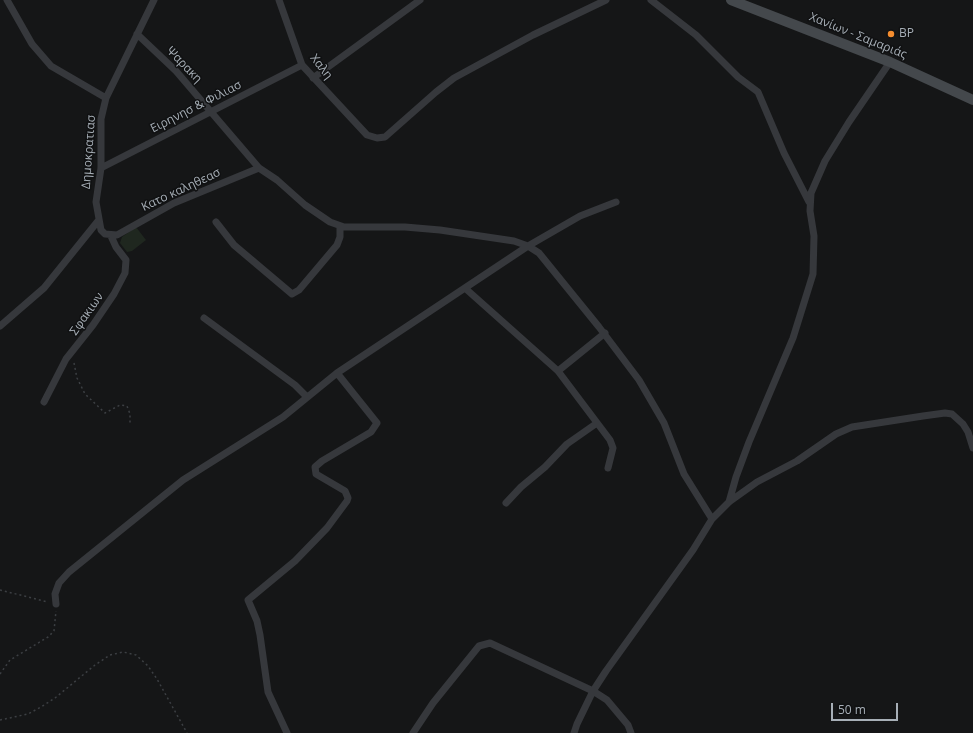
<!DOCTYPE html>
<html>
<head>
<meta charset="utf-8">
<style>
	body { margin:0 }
	#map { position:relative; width:973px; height:733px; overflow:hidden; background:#151617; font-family:"Open Sans",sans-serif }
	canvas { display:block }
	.scale { position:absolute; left:831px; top:703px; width:67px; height:18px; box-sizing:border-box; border:2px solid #a7afb7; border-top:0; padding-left:5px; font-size:12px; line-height:14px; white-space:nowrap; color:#a7afb7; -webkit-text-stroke:3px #101112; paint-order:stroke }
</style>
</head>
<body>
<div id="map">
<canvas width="973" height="733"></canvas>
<div class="scale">50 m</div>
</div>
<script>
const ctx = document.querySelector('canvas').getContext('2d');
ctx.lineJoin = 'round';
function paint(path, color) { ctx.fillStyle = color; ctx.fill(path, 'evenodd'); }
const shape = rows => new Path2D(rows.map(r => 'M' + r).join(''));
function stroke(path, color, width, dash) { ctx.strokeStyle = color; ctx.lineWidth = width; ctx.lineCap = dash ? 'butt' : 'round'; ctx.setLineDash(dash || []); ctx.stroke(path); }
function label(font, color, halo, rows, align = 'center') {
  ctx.font = font + ' "Open Sans",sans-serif'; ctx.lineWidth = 3; ctx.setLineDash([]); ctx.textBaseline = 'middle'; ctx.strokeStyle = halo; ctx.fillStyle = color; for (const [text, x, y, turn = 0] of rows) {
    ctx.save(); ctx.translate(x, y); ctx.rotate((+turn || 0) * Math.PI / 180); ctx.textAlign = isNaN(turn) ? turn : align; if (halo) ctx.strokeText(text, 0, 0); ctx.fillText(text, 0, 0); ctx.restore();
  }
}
const green = shape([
	[136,227,146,240,132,251,127,252,120,243,122,237]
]);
const path = shape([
	[74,363,77,378,85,394,105,413,120,405,127,406,130,414,130,424],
	[0,590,48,602],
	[0,674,10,660,48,637,54,631,56,611],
	[0,720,28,714,41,707,55,698,95,665,110,655,123,652,136,655,148,666,157,679,187,733]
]);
const street = shape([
	[7,0,32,44,51,66,106,98],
	[154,0,106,98,101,119,101,168,96,202,101,230,105,234,117,235,174,203,259,168],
	[279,0,302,65,367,135,377,138,385,137,436,92,454,78,533,35,606,0],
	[651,0,696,35,738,77,758,92,784,153,809,202],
	[137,34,176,71,259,168,277,180,305,205,330,222,344,227,405,227,440,230,514,241,528,246,539,253,599,327,639,380,664,423,684,474,712,519],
	[313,78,420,0],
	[101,168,302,65],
	[216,222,234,245,292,294,299,290,337,245,340,237,340,226],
	[466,289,558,371,610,440,613,448,608,468],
	[204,318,295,385,307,397],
	[0,326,44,288,98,221],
	[558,371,605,333],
	[44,402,66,359,93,325,114,294,125,273,126,260,116,247,111,236],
	[729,502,736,477,749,442,793,338,813,274,814,236,810,211,811,193,825,161,849,122,890,62],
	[506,503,521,487,545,467,567,444,597,423],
	[56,604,55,594,59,583,69,572,183,480,283,417,337,373,528,246,580,216,616,202],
	[287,733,268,692,260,635,257,621,248,600,295,561,327,528,347,501,348,498,345,491,316,474,315,467,322,461,371,432,377,423,337,373],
	[413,733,433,703,479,646,490,643,593,691,607,700,628,725,631,733],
	[574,733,577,724,593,691,606,671,693,550,712,519,729,502,757,482,797,461,836,434,852,427,923,416,945,413,952,414,963,424,968,432,973,448]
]);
const secondary = shape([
	[731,0,890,62,973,100]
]);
const markers = [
	[891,34,4,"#f58d2f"]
];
const poiNames = [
	["BP",899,34]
];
const streetNames = [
	["Χανίων - Σαμαριάς",858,36,22],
	["Ψαρακη",184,65,46],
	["Χαλη",321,67,52],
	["Ειρηνησ & Φιλιασ",196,107,-27],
	["Δημοκρατιασ",89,152,-86],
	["Κατο καληθεασ",181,190,-25],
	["Σφακιων",87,314,-55]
];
paint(green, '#1f271f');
stroke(path, '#3c3f43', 1.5, [2, 3]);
stroke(street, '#36383c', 7);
stroke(secondary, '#44484c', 10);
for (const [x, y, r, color] of markers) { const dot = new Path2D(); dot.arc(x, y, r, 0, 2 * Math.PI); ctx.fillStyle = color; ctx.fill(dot); stroke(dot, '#101112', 1.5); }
label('12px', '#a7afb7', '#101112', poiNames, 'left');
label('12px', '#a7afb7', '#101112', streetNames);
</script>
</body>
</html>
